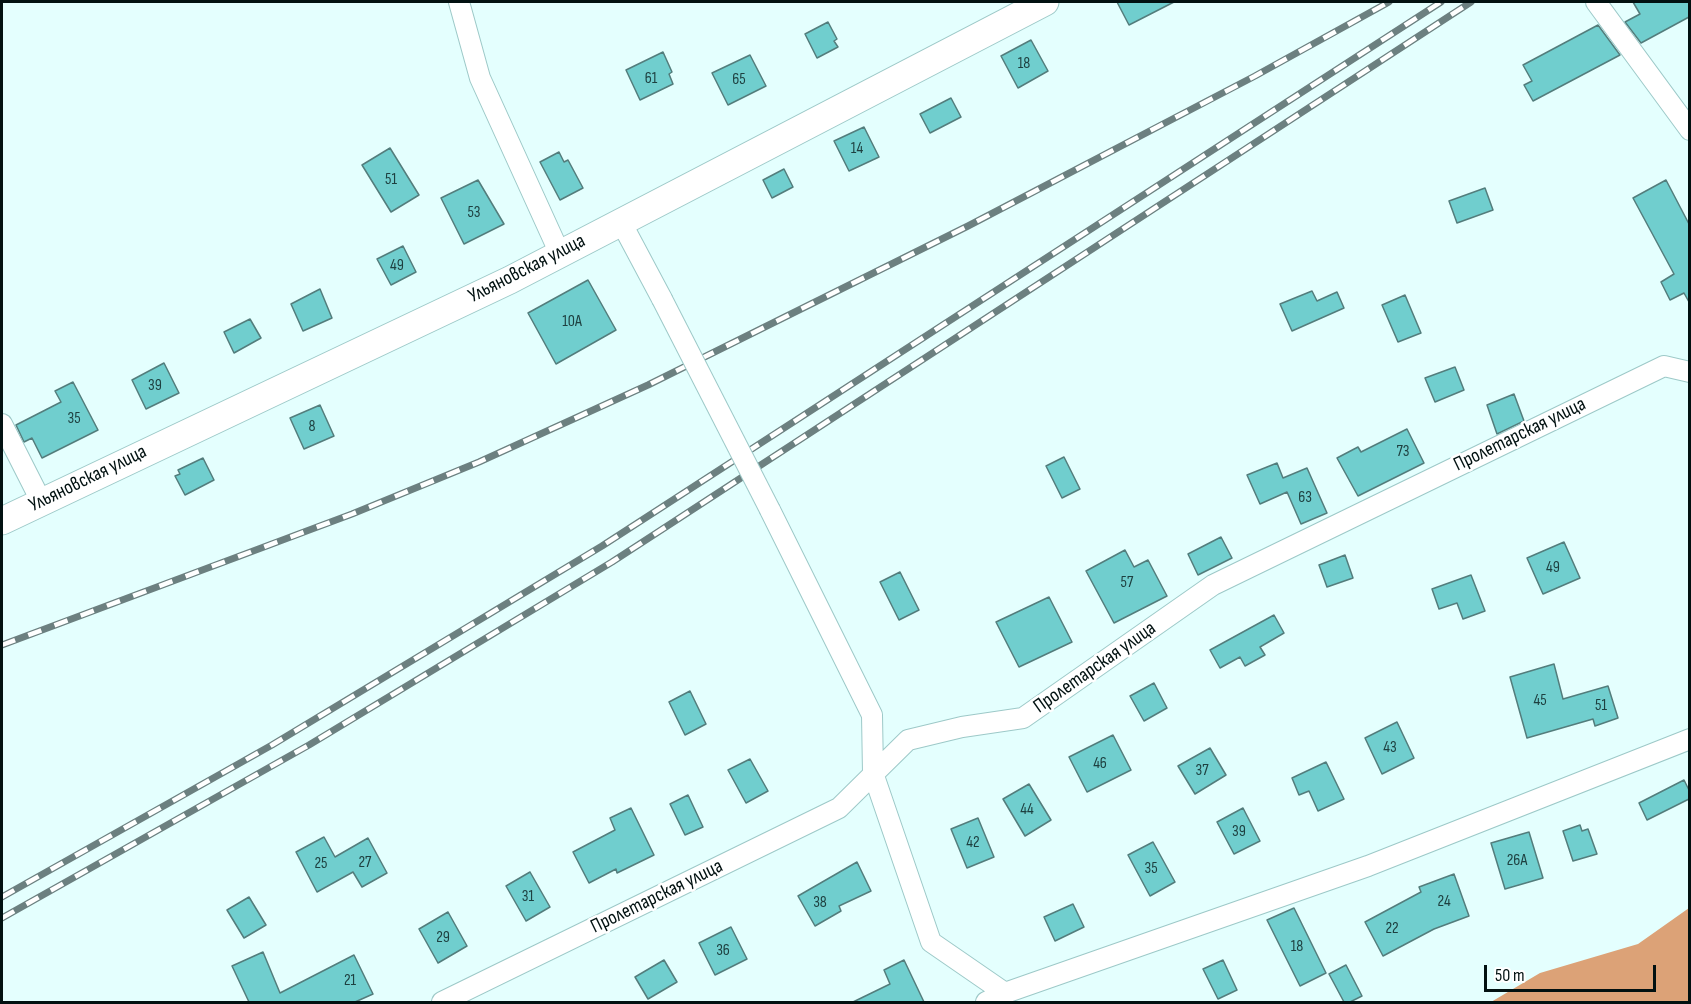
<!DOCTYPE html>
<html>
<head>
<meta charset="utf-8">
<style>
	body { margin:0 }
	#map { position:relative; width:1691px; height:1004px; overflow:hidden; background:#e4fffe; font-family:"Sofia Sans Condensed",sans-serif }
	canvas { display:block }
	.frame { position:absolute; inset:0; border:3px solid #021111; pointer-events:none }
	.scale { position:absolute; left:1484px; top:965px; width:172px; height:27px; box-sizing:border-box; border:3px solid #021111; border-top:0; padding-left:8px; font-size:18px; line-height:21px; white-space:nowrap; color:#021111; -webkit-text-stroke:4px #fff; paint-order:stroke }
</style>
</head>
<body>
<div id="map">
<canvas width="1691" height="1004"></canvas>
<div class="frame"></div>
<div class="scale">50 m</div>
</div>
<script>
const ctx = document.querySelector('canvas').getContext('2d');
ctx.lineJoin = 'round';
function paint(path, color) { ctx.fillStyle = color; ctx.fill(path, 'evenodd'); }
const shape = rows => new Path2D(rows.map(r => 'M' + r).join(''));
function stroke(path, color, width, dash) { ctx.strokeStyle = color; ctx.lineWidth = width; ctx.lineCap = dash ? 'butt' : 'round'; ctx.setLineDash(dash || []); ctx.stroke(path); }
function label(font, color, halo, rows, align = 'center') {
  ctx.font = font + ' "Sofia Sans Condensed",sans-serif'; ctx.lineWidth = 5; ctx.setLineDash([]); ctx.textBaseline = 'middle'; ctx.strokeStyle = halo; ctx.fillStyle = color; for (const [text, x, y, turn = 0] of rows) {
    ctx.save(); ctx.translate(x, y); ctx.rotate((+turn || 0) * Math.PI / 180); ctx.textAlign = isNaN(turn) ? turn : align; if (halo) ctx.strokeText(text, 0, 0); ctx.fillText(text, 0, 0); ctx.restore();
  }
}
const water = shape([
	[1689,908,1689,1002,1491,1002,1540,973,1638,944]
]);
const building = shape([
	[1117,2,1174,2,1129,25,1117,2],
	[1633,2,1689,2,1689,17,1641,43,1625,22,1640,14,1633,2],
	[828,22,837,39,834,41,838,47,817,58,805,34,828,22],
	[1598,25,1620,55,1533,101,1524,85,1532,81,1523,65,1598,25],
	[1031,40,1048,71,1018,88,1001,56,1031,40],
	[663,52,672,72,669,74,673,84,640,100,626,70,663,52],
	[750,55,766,86,728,105,712,73,750,55],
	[951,98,961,117,930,133,920,114,951,98],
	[864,127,879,157,849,171,834,141,864,127],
	[390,148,419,195,391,212,362,165,390,148],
	[559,152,564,162,568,160,583,188,560,200,540,162,559,152],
	[784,169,793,187,772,198,763,180,784,169],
	[478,180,504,224,464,244,441,198,478,180],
	[1666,180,1689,224,1689,302,1684,293,1670,300,1661,282,1674,274,1633,198,1666,180],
	[1485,188,1493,210,1457,223,1449,201,1485,188],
	[403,246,416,272,391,285,377,259,403,246],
	[588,280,616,330,556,364,528,313,588,280],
	[320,289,332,318,303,331,291,304,320,289],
	[1312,291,1317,301,1337,292,1344,308,1292,331,1280,304,1312,291],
	[1405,295,1421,333,1398,342,1382,305,1405,295],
	[250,319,261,338,234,353,224,332,250,319],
	[164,363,179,393,146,409,132,380,164,363],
	[1455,367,1464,390,1435,402,1425,378,1455,367],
	[73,382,98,430,42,458,32,438,24,442,16,425,61,402,55,391,73,382],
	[1514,394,1524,421,1497,434,1487,405,1514,394],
	[320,405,334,436,304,449,290,418,320,405],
	[1407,429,1424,463,1358,496,1337,458,1358,447,1361,452,1407,429],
	[1064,457,1080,489,1062,498,1046,466,1064,457],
	[203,458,214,480,185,495,175,476,180,474,178,470,203,458],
	[1277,463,1283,478,1307,468,1327,513,1301,524,1287,492,1260,504,1247,475,1277,463],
	[1221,537,1232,558,1198,575,1188,554,1221,537],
	[1564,542,1580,578,1543,594,1527,558,1564,542],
	[1125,550,1134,567,1148,560,1167,596,1114,623,1086,571,1125,550],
	[1345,555,1353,578,1327,587,1319,565,1345,555],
	[900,572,919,610,899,620,880,582,900,572],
	[1471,575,1485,611,1463,619,1457,603,1439,609,1432,589,1471,575],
	[1049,597,1072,642,1019,667,996,622,1049,597],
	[1274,615,1284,633,1260,647,1265,655,1245,666,1240,657,1220,668,1210,650,1274,615],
	[1554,664,1563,699,1608,686,1618,718,1595,726,1593,719,1527,738,1510,677,1554,664],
	[1154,683,1167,708,1144,721,1130,696,1154,683],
	[690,691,706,724,685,735,669,702,690,691],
	[1397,722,1414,758,1382,774,1365,738,1397,722],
	[1113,735,1131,770,1087,792,1069,757,1113,735],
	[1210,748,1226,775,1195,794,1178,766,1210,748],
	[750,759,768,791,746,803,728,770,750,759],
	[1326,762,1344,799,1318,811,1309,791,1299,795,1292,778,1326,762],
	[1684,780,1689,790,1689,799,1647,820,1639,803,1684,780],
	[1029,784,1051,820,1025,836,1003,799,1029,784],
	[688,795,703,827,685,835,670,804,688,795],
	[631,808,654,855,617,873,616,869,589,883,573,852,615,830,610,818,631,808],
	[1243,808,1260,841,1234,854,1217,822,1243,808],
	[978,818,994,857,967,868,951,829,978,818],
	[1580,825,1582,831,1588,829,1597,854,1573,861,1563,831,1580,825],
	[1529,832,1543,878,1505,889,1491,843,1529,832],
	[324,837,335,857,368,838,387,873,362,887,353,872,317,892,296,852,324,837],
	[1153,842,1175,882,1150,896,1128,855,1153,842],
	[857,862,871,891,839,906,841,911,815,926,798,896,857,862],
	[530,872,550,907,526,921,506,886,530,872],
	[1454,874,1469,916,1434,929,1383,956,1365,922,1421,892,1419,887,1454,874],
	[249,897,266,925,244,938,227,910,249,897],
	[1073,904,1084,927,1055,941,1044,917,1073,904],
	[1294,908,1326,973,1300,986,1267,920,1294,908],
	[448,912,467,946,438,963,419,929,448,912],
	[731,927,747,959,715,975,699,943,731,927],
	[263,952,280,993,354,955,373,994,355,1002,249,1002,232,966,263,952],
	[664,960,677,982,648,999,635,977,664,960],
	[904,960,924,1002,853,1002,890,984,884,970,904,960],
	[1223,960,1237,990,1218,999,1203,969,1223,960],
	[1346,965,1362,996,1350,1002,1344,1002,1329,974,1346,965]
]);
const minor = shape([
	[459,2,480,78,560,254],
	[1596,2,1690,130],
	[621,222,662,299],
	[2,424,41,501],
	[770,510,872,715,873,773,931,942,1005,993],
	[442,1002,839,808,908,740,962,727,1023,718,1213,585,1664,366,1690,372],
	[986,1002,1005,993,1368,866,1690,739]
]);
const secondary = shape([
	[2,521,510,280,1045,2]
]);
const rail = shape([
	[2,645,352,514,479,462,648,385,968,226,1255,76,1389,2],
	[2,897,272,745,602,546,1441,2],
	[2,918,309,745,612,562,1471,2]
]);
const minorBridge = shape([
	[662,299,770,510]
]);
const numberNames = [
	["18",1024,64],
	["61",651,79],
	["65",739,80],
	["14",857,149],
	["51",391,180],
	["53",474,213],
	["49",397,266],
	["10А",572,322],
	["39",155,386],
	["35",74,419],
	["8",312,427],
	["73",1403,452],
	["63",1305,498],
	["49",1553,568],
	["57",1127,583],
	["45",1540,701],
	["51",1601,706],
	["43",1390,748],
	["46",1100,764],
	["37",1202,771],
	["44",1027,810],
	["39",1239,832],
	["42",973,843],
	["26А",1517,861],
	["27",365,863],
	["25",321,864],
	["35",1151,869],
	["31",528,897],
	["24",1444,902],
	["38",820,903],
	["22",1392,929],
	["29",443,938],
	["18",1297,947],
	["36",723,951],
	["21",350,981]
];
const streetNames = [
	["Ульяновская улица",527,269,-27],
	["Пролетарская улица",1520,435,-26],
	["Ульяновская улица",88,479,-26],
	["Пролетарская улица",1095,668,-35],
	["Пролетарская улица",657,897,-26]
];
paint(water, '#dca277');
paint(building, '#70cece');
stroke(building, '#537d7c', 1.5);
stroke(minor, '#9dc9c8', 22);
stroke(secondary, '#9dc9c8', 29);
stroke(minor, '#fff', 20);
stroke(secondary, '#fff', 27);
stroke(rail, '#6c8080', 7);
stroke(rail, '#fff', 4.5, [14]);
stroke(minorBridge, '#9dc9c8', 22, []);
stroke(minorBridge, '#fff', 20);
label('16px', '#1e4040', null, numberNames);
label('20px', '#021111', '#fff', streetNames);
</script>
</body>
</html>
